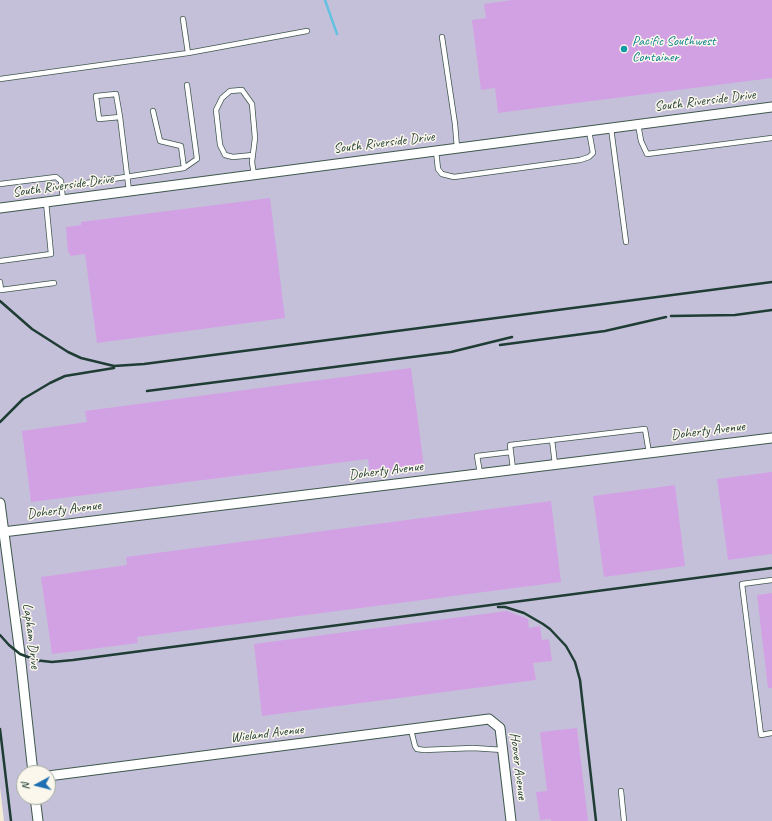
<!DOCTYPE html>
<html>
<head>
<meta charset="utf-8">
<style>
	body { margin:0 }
	#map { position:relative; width:772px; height:821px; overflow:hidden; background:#f4ecd7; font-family:Caveat,sans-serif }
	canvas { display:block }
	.north { position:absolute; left:16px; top:765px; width:40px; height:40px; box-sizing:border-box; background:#fbf7ec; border:1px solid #a3ada2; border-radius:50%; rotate:263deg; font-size:11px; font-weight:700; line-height:16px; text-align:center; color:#1f3d34 }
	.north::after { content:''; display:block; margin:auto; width:14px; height:18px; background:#1f6fb2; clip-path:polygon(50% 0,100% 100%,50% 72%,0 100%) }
</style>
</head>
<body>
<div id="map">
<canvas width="772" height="821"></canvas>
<div class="north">N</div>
</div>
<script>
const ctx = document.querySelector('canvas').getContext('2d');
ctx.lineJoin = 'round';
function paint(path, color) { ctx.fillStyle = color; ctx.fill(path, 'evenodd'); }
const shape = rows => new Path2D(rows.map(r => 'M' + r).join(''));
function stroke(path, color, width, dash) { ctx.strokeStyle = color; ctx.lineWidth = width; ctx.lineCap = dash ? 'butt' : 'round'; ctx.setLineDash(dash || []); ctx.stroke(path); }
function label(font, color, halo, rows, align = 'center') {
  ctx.font = font + ' Caveat,sans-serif'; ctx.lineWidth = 3; ctx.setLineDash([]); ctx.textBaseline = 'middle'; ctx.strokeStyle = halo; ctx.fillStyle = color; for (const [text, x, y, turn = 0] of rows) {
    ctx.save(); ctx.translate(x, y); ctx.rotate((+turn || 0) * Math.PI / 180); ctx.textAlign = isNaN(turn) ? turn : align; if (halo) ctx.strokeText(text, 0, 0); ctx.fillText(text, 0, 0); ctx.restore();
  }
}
const industrial = shape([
	[0,0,772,0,772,821,4,821,0,787],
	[24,773,48,773,48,797,24,797]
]);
const stream = shape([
	[325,0,337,34]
]);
const building = shape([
	[512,0,772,0,772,78,498,113,495,88,481,90,472,20,486,18,484,4],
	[270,198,285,318,97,343,85,254,70,256,70,253,68,253,66,227,81,225,81,222],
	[411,368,424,467,370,474,368,459,31,502,22,431,87,422,85,411],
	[772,472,772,554,728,560,717,479],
	[675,485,685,566,604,577,593,496],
	[551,501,561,582,137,637,138,643,52,654,41,577,127,565,126,557],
	[772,593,772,688,768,688,757,595],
	[507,611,528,619,529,628,540,626,542,640,549,639,552,661,533,663,536,680,262,716,254,644],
	[577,728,588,821,551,821,551,819,540,820,536,792,547,791,540,732]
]);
const lane = shape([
	[183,19,188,53],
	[442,37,455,124,457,148],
	[0,79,188,53,307,31],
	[153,111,160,141,181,146,184,168],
	[120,117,99,119,96,96,116,94,120,117,129,191],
	[638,124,641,141,647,154,772,138],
	[611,128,626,242],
	[436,151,438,169,442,174,454,177,580,160,589,157,593,153,589,131],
	[253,155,233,157,225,155,220,145,216,110,222,98,230,91,242,90,252,104,255,138,252,162,254,175],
	[0,184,56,177,61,181,63,200],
	[80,184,184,168,197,159,187,85],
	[0,261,51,254,46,202],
	[0,282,1,290,54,283],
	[552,440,555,464],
	[513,469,510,445,645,429,649,453],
	[480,473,477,456,511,452],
	[772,580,742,584,761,735,772,733],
	[411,730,415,746,417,749,424,750,473,748,503,750],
	[621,791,624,821]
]);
const street = shape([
	[0,208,772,107],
	[0,503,20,654,33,773],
	[3,532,772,438],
	[48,776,489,719,500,728,511,821],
	[35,797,38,821]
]);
const rail = shape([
	[0,301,32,329,68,352,81,358,114,366,144,364,772,282],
	[671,316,735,315,772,310],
	[500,345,605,331,666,317],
	[147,391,451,352,512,337],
	[0,422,23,399,50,383,65,376,114,368],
	[498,607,505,607,524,613,543,624,550,629,566,646,575,662,580,680,596,821],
	[0,635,9,645,20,654,39,661],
	[34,660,52,662,73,660,772,568],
	[0,729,11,821]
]);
const markers = [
	[624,49,4,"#0f9aa8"]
];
const cultureNames = [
	["Pacific Southwest",632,41],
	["Container",632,57]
];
const streetNames = [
	["South Riverside Drive",705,101,-7],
	["South Riverside Drive",384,143,-7],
	["South Riverside Drive",63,186,-8],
	["Doherty Avenue",708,431,-7],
	["Doherty Avenue",386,471,-7],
	["Doherty Avenue",64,510,-7],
	["Lapham Drive",31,636,83],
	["Wieland Avenue",267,734,-7],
	["Hoover Avenue",518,766,83]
];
paint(industrial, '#c5c0da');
stroke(stream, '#63c2e1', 2.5);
paint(building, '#d2a1e4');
stroke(lane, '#3f574c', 6);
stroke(street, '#3f574c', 11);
stroke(lane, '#fff', 4.5);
stroke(street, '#fff', 9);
stroke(rail, '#1f3d34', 2.5);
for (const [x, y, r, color] of markers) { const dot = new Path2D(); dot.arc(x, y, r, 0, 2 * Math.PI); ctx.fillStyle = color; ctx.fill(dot); stroke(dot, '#fbf7ec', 1.5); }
label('14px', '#0d838f', '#fbf7ec', cultureNames, 'left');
label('14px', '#1f3d34', '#fbf7ec', streetNames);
</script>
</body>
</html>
